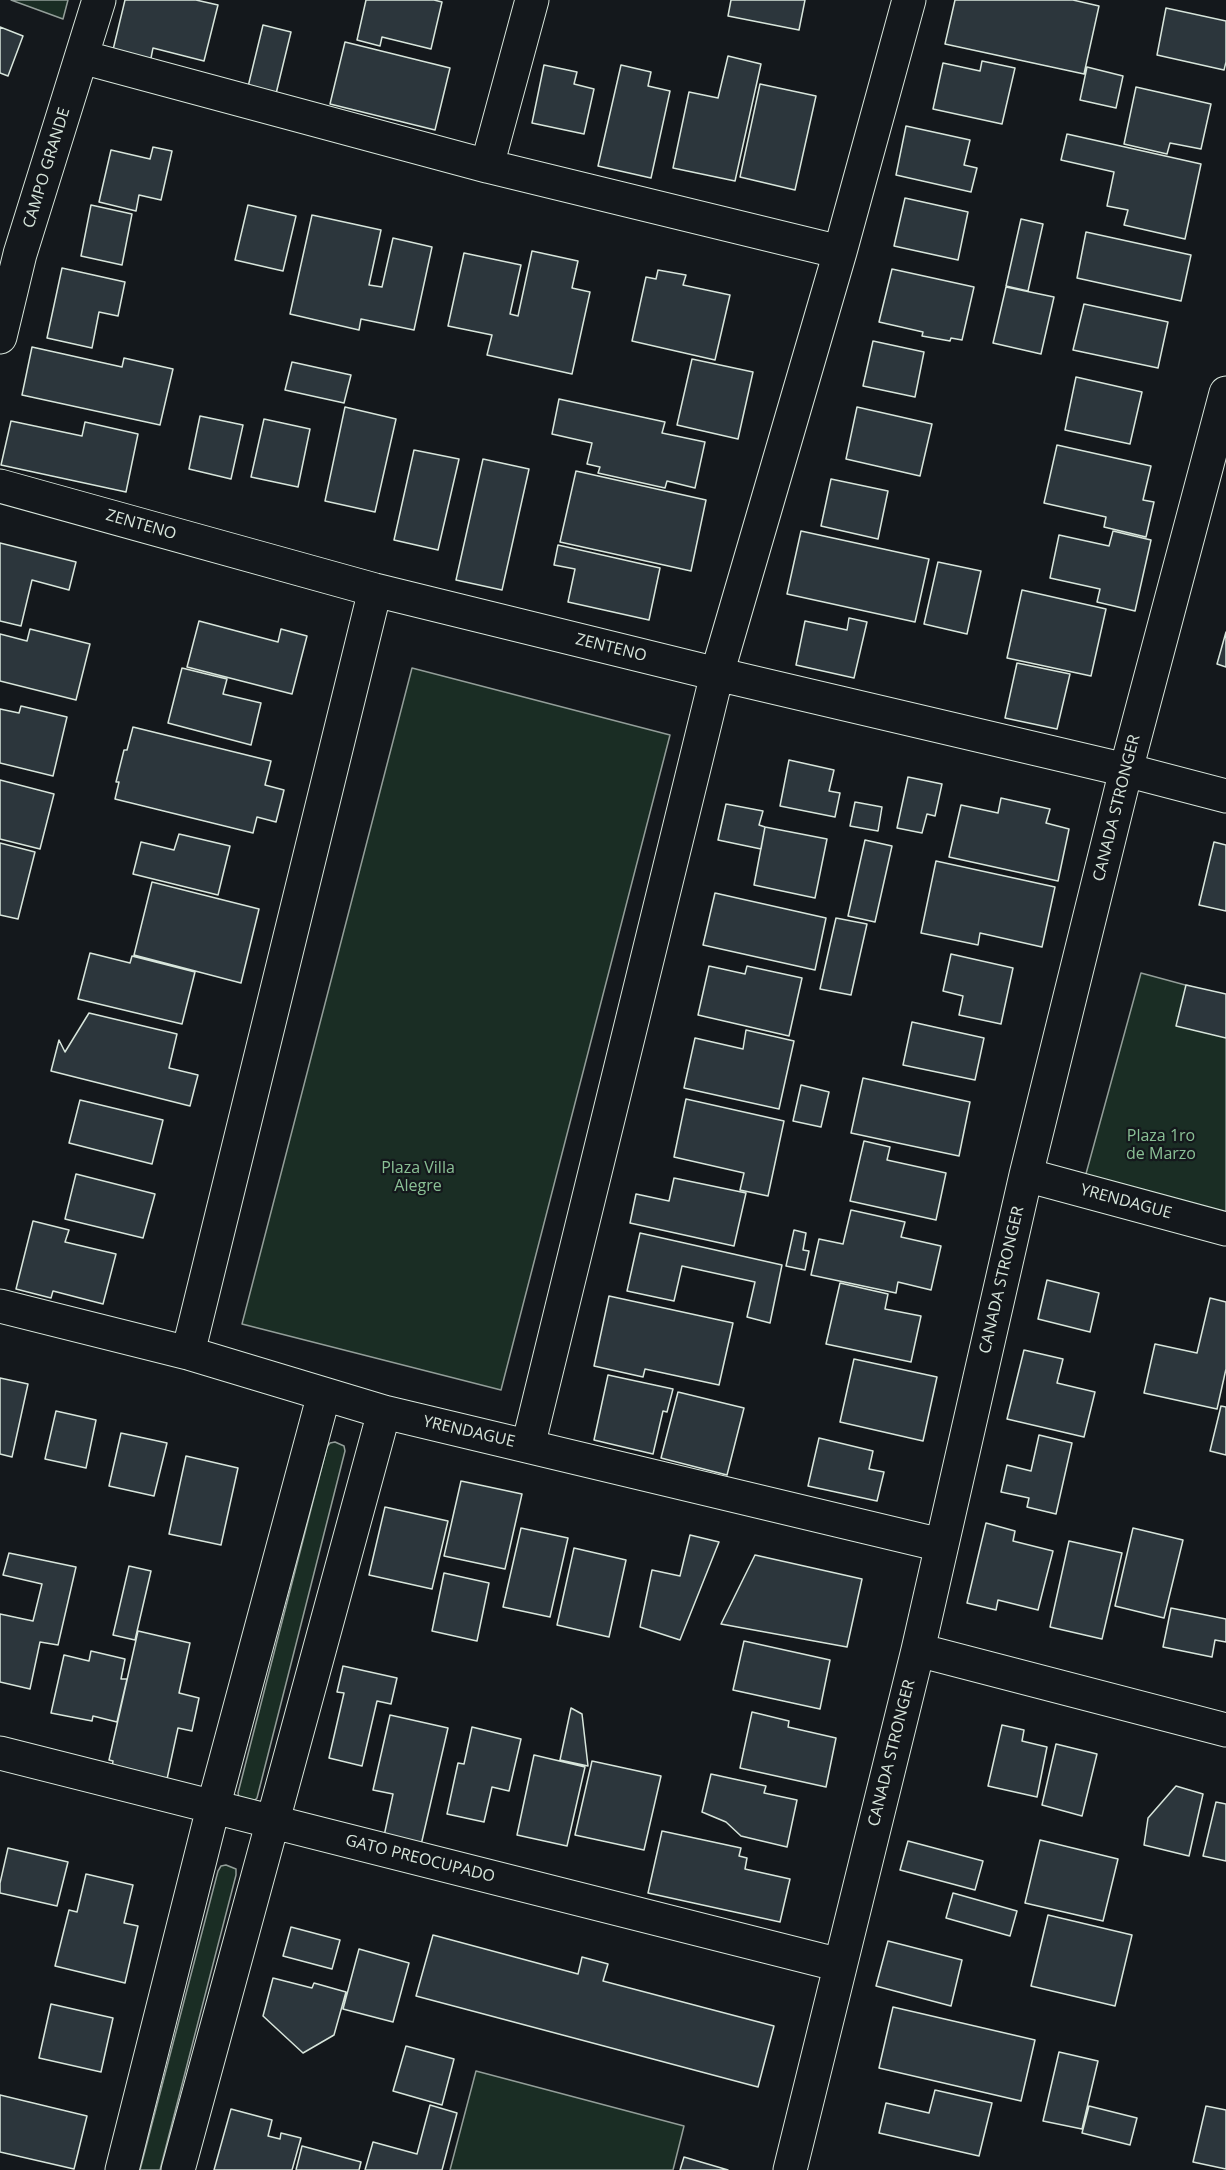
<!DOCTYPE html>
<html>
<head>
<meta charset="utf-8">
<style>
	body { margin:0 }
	canvas { display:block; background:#14181c }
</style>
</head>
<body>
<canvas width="1226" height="2170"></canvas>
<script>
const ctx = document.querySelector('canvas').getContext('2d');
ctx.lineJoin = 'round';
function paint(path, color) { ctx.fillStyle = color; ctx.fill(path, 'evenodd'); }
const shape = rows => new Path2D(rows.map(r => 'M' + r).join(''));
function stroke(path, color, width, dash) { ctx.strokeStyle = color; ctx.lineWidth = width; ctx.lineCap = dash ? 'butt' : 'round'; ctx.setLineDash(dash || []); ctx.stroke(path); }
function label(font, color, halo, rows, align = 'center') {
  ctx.font = font + ' "Open Sans",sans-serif'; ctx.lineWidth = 4.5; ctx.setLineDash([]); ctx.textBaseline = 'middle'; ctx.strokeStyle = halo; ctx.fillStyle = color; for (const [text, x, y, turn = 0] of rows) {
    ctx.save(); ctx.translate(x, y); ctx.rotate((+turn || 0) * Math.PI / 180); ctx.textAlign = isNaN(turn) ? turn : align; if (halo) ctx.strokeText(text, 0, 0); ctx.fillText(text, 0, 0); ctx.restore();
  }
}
const green = shape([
	[11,0,68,0,63,19,11,0],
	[412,668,670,735,501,1390,242,1324,412,668],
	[1141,973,1226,996,1226,1231,1081,1192,1141,973],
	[335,1442,344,1446,345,1451,257,1798,252,1803,239,1798,238,1793,327,1447,330,1443,335,1442],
	[226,1865,236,1869,236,1875,160,2170,140,2170,218,1871,221,1866,226,1865],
	[476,2071,684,2126,673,2170,450,2170,476,2071]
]);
const building = shape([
	[125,0,196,0,218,5,204,61,153,48,150,63,112,54,125,0],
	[366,0,434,0,442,2,431,49,382,37,380,46,357,40,366,0],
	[731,0,805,0,799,30,728,16,731,0],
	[955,0,1073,0,1099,6,1084,74,945,44,955,0],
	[1166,8,1226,21,1226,62,1224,70,1157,55,1166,8],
	[263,25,291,32,274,102,246,95,263,25],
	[0,27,23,36,8,76,0,73,0,27],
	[345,42,450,68,435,130,330,104,345,42],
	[728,56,761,64,735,181,673,168,689,92,718,98,728,56],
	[982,61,1015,68,1002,124,933,109,943,63,980,71,982,61],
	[544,65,577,72,574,84,594,89,584,134,532,123,544,65],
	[621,65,651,72,648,86,670,91,651,178,598,166,621,65],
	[1087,67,1123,76,1116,108,1080,100,1087,67],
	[760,84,816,96,795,190,740,177,760,84],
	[1136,87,1211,104,1201,149,1170,143,1167,154,1124,144,1136,87],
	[906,126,970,140,964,165,977,168,971,192,896,175,906,126],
	[1067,134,1201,164,1185,239,1124,225,1128,210,1107,206,1114,172,1061,160,1067,134],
	[153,147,172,151,161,200,139,195,136,211,99,202,111,150,150,159,153,147],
	[905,198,968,212,958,260,894,246,905,198],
	[91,205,132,214,122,265,81,256,91,205],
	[248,205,296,216,283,271,235,260,248,205],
	[312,215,381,230,369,285,382,287,393,238,432,247,414,330,361,319,359,330,290,314,312,215],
	[1021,219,1043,224,1028,291,1006,286,1021,219],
	[1086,232,1191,255,1181,301,1077,278,1086,232],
	[532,251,578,261,572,288,590,292,572,374,487,355,492,335,448,326,464,253,521,265,510,314,518,316,532,251],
	[62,268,125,282,118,316,99,312,92,348,47,338,62,268],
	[892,269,974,287,962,340,951,338,950,341,922,336,923,332,879,322,892,269],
	[658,270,686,275,683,285,730,295,715,360,632,341,646,277,656,279,658,270],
	[1006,287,1054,297,1041,354,993,343,1006,287],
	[1084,304,1168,322,1158,368,1073,350,1084,304],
	[873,341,924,352,915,397,863,386,873,341],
	[32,347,122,367,124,358,173,369,160,425,22,395,32,347],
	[692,359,753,372,738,439,677,425,692,359],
	[292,362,351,375,344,403,285,390,292,362],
	[1076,377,1142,392,1130,444,1065,430,1076,377],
	[559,399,665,422,662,433,705,442,695,488,667,481,665,488,598,473,600,467,587,464,592,443,552,434,559,399],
	[345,407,396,419,375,512,325,501,345,407],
	[857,407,932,424,920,476,846,459,857,407],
	[200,416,243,425,231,479,189,469,200,416],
	[264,419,310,429,298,487,251,477,264,419],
	[11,421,82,436,85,422,138,434,126,492,1,465,11,421],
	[1057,445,1151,466,1143,500,1154,502,1146,537,1104,527,1106,517,1044,503,1057,445],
	[414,450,459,459,438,550,394,540,414,450],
	[483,459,529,469,502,590,456,580,483,459],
	[576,471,706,500,691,571,560,542,576,471],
	[831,479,888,491,878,539,821,526,831,479],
	[801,531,929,559,915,622,787,594,801,531],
	[1113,531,1151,540,1135,611,1097,602,1100,589,1050,578,1059,535,1109,546,1113,531],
	[0,543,76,562,69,590,32,580,21,626,0,621,0,543],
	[558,545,660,568,649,620,568,602,575,569,554,565,558,545],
	[938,562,981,571,967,634,924,624,938,562],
	[1022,590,1106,609,1091,676,1007,658,1022,590],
	[849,618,867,622,854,678,796,665,805,621,847,630,849,618],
	[199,621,278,642,281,629,307,636,292,694,187,667,199,621],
	[30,629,90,644,76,700,0,681,0,634,27,641,30,629],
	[1226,632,1226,667,1217,664,1226,632],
	[1017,663,1070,674,1057,729,1005,718,1017,663],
	[182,668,227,679,223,694,261,703,251,745,168,723,182,668],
	[21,706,67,717,53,776,0,763,0,709,19,713,21,706],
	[133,727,271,761,265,785,284,790,276,822,257,817,253,833,115,799,119,782,116,782,124,750,127,750,133,727],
	[789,760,834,770,829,791,840,793,835,817,780,806,789,760],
	[908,777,942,784,935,816,927,814,922,833,897,828,908,777],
	[0,780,54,794,40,849,0,839,0,780],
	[1001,798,1050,809,1046,823,1069,829,1058,881,949,857,961,805,998,813,1001,798],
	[855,802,882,807,878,831,850,826,855,802],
	[726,804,763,811,759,825,765,827,761,849,718,840,726,804],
	[765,827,827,839,815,898,754,885,765,827],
	[179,834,230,846,218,895,133,874,141,842,174,850,179,834],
	[865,840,892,846,875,922,848,916,865,840],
	[1214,842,1226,845,1226,911,1199,905,1214,842],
	[0,843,35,852,18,919,0,915,0,843],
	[936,861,1055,887,1042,947,980,933,978,945,921,933,936,861],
	[152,882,259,909,241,983,134,955,152,882],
	[715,893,826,918,815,970,703,945,715,893],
	[836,918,867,924,851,995,820,989,836,918],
	[90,953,130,963,132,956,195,972,182,1024,78,999,90,953],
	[951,954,1013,968,1001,1024,959,1015,963,996,943,991,951,954],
	[709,966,745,974,747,966,802,978,789,1036,698,1015,709,966],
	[1186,985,1226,994,1226,1038,1176,1026,1186,985],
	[89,1013,177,1034,169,1068,198,1075,190,1106,51,1071,59,1040,65,1052,89,1013],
	[912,1022,984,1038,975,1080,903,1065,912,1022],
	[746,1030,794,1041,779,1109,684,1088,695,1038,743,1049,746,1030],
	[863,1078,970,1102,959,1156,851,1133,863,1078],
	[801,1085,829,1092,821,1127,793,1121,801,1085],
	[686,1099,784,1121,768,1196,740,1190,744,1173,674,1157,686,1099],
	[80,1100,163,1120,152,1164,69,1143,80,1100],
	[864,1141,890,1147,887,1160,946,1173,936,1220,850,1201,864,1141],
	[76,1174,155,1194,143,1238,65,1219,76,1174],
	[674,1178,746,1193,734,1246,630,1223,636,1194,669,1201,674,1178],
	[851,1210,905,1222,901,1237,941,1246,931,1290,898,1282,896,1293,811,1275,819,1239,843,1244,851,1210],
	[33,1221,69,1230,65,1242,116,1254,103,1304,53,1291,51,1298,16,1289,33,1221],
	[794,1230,806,1233,803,1250,809,1251,805,1270,786,1266,794,1230],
	[640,1233,782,1265,770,1323,747,1317,755,1282,682,1266,674,1301,627,1291,640,1233],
	[1047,1280,1099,1293,1090,1332,1038,1319,1047,1280],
	[840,1283,888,1294,885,1309,921,1316,911,1362,826,1344,840,1283],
	[609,1296,733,1323,719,1385,645,1369,643,1377,594,1366,609,1296],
	[1210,1298,1226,1302,1226,1369,1217,1409,1144,1393,1155,1344,1197,1353,1210,1298],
	[1024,1350,1063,1359,1057,1383,1095,1392,1084,1437,1007,1419,1024,1350],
	[854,1359,937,1377,923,1441,840,1422,854,1359],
	[608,1375,673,1389,667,1412,663,1411,653,1454,594,1440,608,1375],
	[0,1378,28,1384,12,1457,0,1454,0,1378],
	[678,1392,744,1408,727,1475,661,1458,678,1392],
	[1221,1406,1226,1407,1226,1455,1210,1451,1221,1406],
	[56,1411,96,1420,86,1468,45,1459,56,1411],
	[121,1433,167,1443,154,1496,109,1486,121,1433],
	[1039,1435,1072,1443,1056,1514,1027,1507,1029,1498,1001,1492,1007,1465,1031,1471,1039,1435],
	[819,1438,873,1451,869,1469,884,1472,877,1501,808,1486,819,1438],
	[186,1456,238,1468,221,1545,169,1534,186,1456],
	[461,1481,522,1494,505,1569,444,1556,461,1481],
	[385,1507,448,1521,432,1589,369,1575,385,1507],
	[986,1523,1015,1531,1013,1541,1053,1551,1038,1610,998,1600,996,1610,967,1603,986,1523],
	[521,1528,568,1538,550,1617,503,1607,521,1528],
	[1133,1528,1183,1540,1164,1618,1115,1606,1133,1528],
	[690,1535,719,1542,680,1640,640,1627,652,1570,680,1576,690,1535],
	[1069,1541,1122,1553,1102,1639,1050,1627,1069,1541],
	[574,1548,626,1560,609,1637,557,1625,574,1548],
	[9,1553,76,1567,58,1645,40,1642,30,1689,0,1682,0,1614,33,1621,42,1584,3,1575,9,1553],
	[755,1555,862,1579,847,1647,721,1624,755,1555],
	[129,1566,151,1571,135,1640,113,1635,129,1566],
	[444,1573,489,1583,477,1641,432,1631,444,1573],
	[1171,1608,1226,1619,1226,1642,1215,1640,1212,1657,1163,1647,1171,1608],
	[138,1631,190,1643,179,1693,199,1698,192,1731,178,1728,167,1779,112,1768,113,1761,109,1760,138,1631],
	[744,1641,830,1660,820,1709,733,1690,744,1641],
	[91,1651,125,1659,121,1679,127,1679,117,1722,93,1716,92,1721,51,1713,64,1655,89,1661,91,1651],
	[343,1666,397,1678,391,1704,377,1701,362,1766,329,1758,344,1693,337,1692,343,1666],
	[571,1708,582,1714,588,1766,560,1760,571,1708],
	[752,1712,789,1721,788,1727,836,1738,826,1787,740,1768,752,1712],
	[390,1715,448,1728,421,1845,384,1836,393,1794,373,1790,390,1715],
	[1002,1725,1024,1730,1022,1741,1047,1747,1037,1797,988,1786,1002,1725],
	[472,1727,521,1739,509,1791,492,1787,484,1822,447,1814,458,1763,464,1764,472,1727],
	[1056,1744,1097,1754,1082,1816,1042,1805,1056,1744],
	[534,1755,585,1767,567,1846,517,1835,534,1755],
	[592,1761,661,1776,644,1850,575,1835,592,1761],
	[711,1774,766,1786,764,1793,797,1800,787,1847,741,1836,726,1822,702,1812,711,1774],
	[1176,1786,1203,1794,1189,1856,1144,1845,1148,1818,1176,1786],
	[1216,1802,1226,1804,1226,1861,1203,1856,1216,1802],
	[662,1831,741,1848,739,1856,747,1858,745,1869,790,1879,780,1922,648,1893,662,1831],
	[1040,1840,1118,1859,1103,1921,1025,1903,1040,1840],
	[908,1841,983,1861,975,1890,900,1870,908,1841],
	[8,1848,68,1862,57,1906,0,1893,0,1883,8,1848],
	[86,1874,133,1885,124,1923,138,1926,125,1983,55,1966,69,1910,77,1912,86,1874],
	[953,1893,1017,1911,1010,1936,946,1918,953,1893],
	[1048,1915,1132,1935,1115,2006,1031,1986,1048,1915],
	[291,1927,340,1940,332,1969,283,1956,291,1927],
	[433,1935,578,1974,582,1957,608,1964,603,1981,774,2026,758,2087,416,1996,433,1935],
	[888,1941,962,1960,951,2006,876,1986,888,1941],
	[359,1949,409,1963,393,2022,343,2009,359,1949],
	[273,1978,312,1988,314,1983,346,1992,334,2035,303,2053,263,2016,273,1978],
	[51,2004,113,2018,101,2072,39,2058,51,2004],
	[893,2007,1035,2040,1021,2101,879,2068,893,2007],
	[406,2046,454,2059,442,2105,393,2091,406,2046],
	[1059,2052,1098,2061,1082,2129,1043,2121,1059,2052],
	[935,2090,992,2103,979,2156,879,2133,886,2103,929,2113,935,2090],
	[0,2095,87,2116,74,2169,0,2152,0,2095],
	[430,2105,457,2113,442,2170,365,2170,373,2142,417,2154,430,2105],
	[1089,2106,1137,2118,1130,2145,1082,2133,1089,2106],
	[1206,2106,1226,2110,1226,2169,1193,2162,1206,2106],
	[231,2109,272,2120,268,2136,280,2139,281,2133,301,2138,292,2170,214,2170,231,2109],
	[302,2146,361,2162,359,2170,296,2170,302,2146],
	[684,2157,728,2170,680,2170,684,2157]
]);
const minor = shape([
	[82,57,487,166,840,252],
	[487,166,532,0],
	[0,337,20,254,99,0],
	[0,486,375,590,717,674,1126,770,1226,796],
	[1026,1175,1226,1229],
	[0,1306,188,1353,384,1412,941,1545],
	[188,1353,375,590],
	[528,1446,717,674,840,252,909,0],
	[918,1650,1226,1730],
	[0,1753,840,1965],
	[122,2170,213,1808,324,1394],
	[178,2170,384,1412],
	[790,2170,918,1650,1026,1175,1126,770,1226,393]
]);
const streetNames = [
	["CAMPO GRANDE",47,168,-73],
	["ZENTENO",141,525,16],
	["ZENTENO",611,648,14],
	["CANADA STRONGER",1117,808,-76],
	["YRENDAGUE",1126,1202,15],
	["CANADA STRONGER",1002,1280,-77],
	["YRENDAGUE",469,1432,13],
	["CANADA STRONGER",892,1753,-76],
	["GATO PREOCUPADO",420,1859,14]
];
const parkNames = [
	["Plaza 1ro",1161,1136],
	["de Marzo",1161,1154],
	["Plaza Villa",418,1168],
	["Alegre",418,1186]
];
paint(green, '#1a2d24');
stroke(green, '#939e99', 1.5);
paint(building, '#2c363c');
stroke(building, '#d8e6dc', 1.5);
stroke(minor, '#d8e6dc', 35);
stroke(minor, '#14181c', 33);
label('16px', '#d8e6dc', '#14181c', streetNames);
label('16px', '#8ac095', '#14181c', parkNames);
</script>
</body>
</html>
